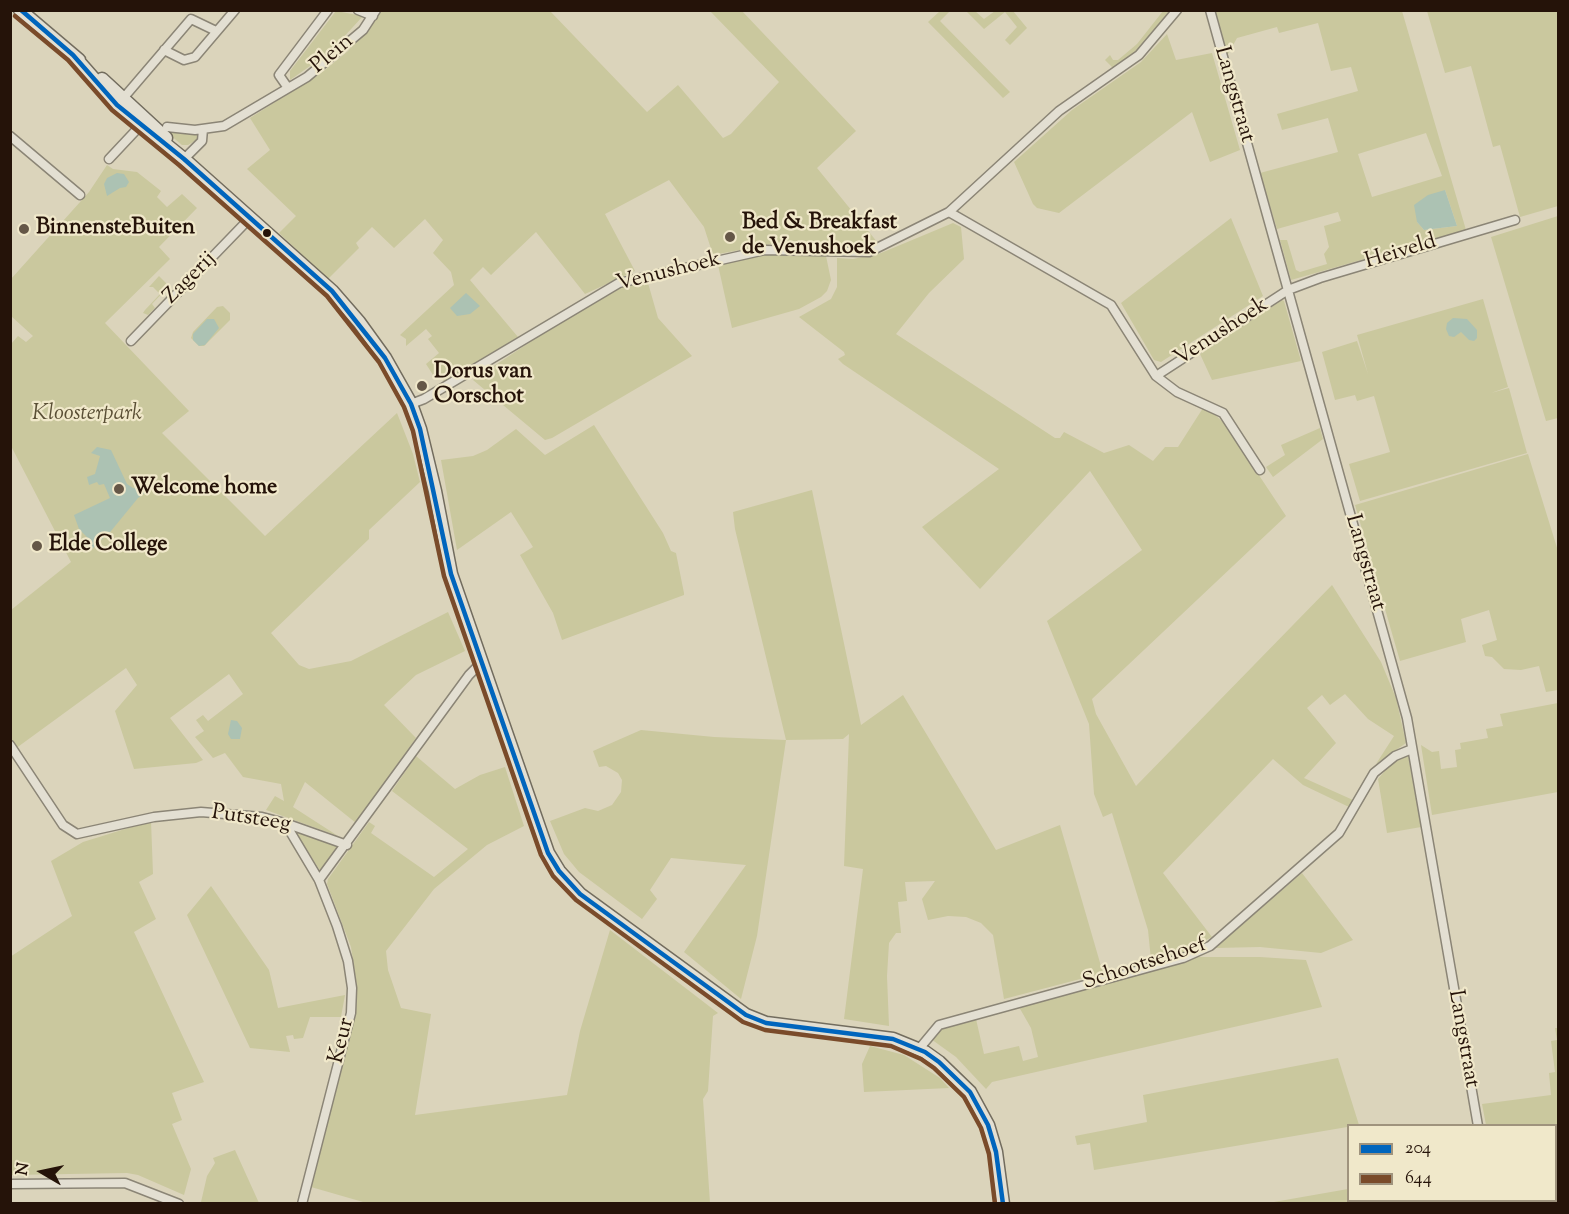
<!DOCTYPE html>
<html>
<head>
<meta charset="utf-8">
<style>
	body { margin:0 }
	#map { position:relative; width:1569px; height:1214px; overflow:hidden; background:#dbd4bb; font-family:"Sorts Mill Goudy",serif }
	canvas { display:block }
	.frame { position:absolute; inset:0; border:12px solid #251309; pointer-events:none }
	.legend { position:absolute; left:1347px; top:1124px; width:210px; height:78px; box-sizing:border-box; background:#f0e8ca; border:2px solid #9f937d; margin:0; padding:8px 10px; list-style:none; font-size:18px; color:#251309 }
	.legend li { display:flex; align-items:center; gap:12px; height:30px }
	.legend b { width:30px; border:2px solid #9f937d }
	.north { position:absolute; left:12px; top:1142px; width:60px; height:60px; -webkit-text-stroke:4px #f0e8ca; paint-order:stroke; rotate:279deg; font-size:16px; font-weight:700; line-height:24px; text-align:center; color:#251309 }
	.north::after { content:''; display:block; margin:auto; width:21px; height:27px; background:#251309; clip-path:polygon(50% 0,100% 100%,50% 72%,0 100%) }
</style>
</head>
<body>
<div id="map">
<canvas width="1569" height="1214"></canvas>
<div class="frame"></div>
<ul class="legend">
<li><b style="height:8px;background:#0065bd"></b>204</li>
<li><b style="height:8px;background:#7a4b2a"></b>644</li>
</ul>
<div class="north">N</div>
</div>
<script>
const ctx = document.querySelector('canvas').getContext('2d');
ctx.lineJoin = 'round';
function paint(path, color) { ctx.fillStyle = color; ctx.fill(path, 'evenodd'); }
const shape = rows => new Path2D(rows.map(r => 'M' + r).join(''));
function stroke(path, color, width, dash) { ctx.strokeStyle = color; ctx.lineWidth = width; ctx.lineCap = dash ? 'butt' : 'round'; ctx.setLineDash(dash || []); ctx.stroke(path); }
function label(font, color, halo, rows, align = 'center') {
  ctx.font = font + ' "Sorts Mill Goudy",serif'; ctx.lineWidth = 4.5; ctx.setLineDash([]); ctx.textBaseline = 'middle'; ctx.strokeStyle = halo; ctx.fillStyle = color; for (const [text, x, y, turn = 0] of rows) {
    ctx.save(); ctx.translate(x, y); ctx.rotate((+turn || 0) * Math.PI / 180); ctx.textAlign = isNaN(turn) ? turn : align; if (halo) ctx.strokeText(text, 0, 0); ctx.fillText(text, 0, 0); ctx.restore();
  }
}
const green = shape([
	[336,11,363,16,330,52,290,80,290,71],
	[381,11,550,11,647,112,678,85,723,138,731,134,779,82,710,11,742,11,856,131,817,168,878,243,858,249,777,243,713,255,704,227,669,180,605,214,635,271,585,294,536,232,491,275,483,267,470,280,518,337,445,384,441,376,435,378,426,364,439,353,428,339,432,336,426,329,406,346,406,339,400,335,454,285,451,272,433,253,443,240,425,219,394,248,372,227,356,243,359,248,328,279,279,233,296,216,247,169,270,150,250,118,321,73,348,51],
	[940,11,950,11,940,21,1010,92,1003,98,928,22],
	[966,11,975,11,984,19,995,11,1013,11,1027,28,1010,45,1005,40,1017,27,1005,12,984,29],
	[1163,11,1172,11,1143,47,1114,69,1105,60,1110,55,1113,60,1118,60,1137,44],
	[1214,11,1402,11,1466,230,1291,280,1280,240,1287,240,1296,270,1300,272,1327,264,1324,254,1329,247,1324,226,1341,221,1338,212,1277,229,1260,173,1338,152,1328,118,1282,130,1277,114,1358,91,1351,67,1331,71,1318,23,1279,33,1277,27,1237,38,1227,56],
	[1426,133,1442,176,1372,197,1358,154],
	[1445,190,1457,226,1424,230,1417,222],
	[1427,11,1558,11,1558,206,1520,217,1500,145,1493,147,1471,66,1445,73],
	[1167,34,1176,60,1212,53,1240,150,1210,162,1192,112,1059,213,1037,208,1033,204,1014,162,1072,110,1141,62],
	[163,129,200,133,203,136,188,145,182,145],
	[107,165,113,169,137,172,161,191,157,197,167,207,182,194,197,208,159,247,170,259,105,323,189,411,162,433,265,536,397,413,413,454,420,482,369,530,369,539,271,633,299,665,309,669,351,661,448,612,465,651,416,675,384,705,416,738,356,823,305,782,293,807,338,836,266,810,275,796,284,801,281,784,243,777,225,753,213,758,195,737,204,731,196,720,203,715,208,721,243,694,229,674,170,718,203,760,196,763,134,769,115,711,137,685,126,668,15,749,11,742,11,610,71,562,11,446,11,344,18,336,26,342,33,336,11,316,11,279,89,192],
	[1558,216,1558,418,1546,421,1491,237],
	[1231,218,1263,296,1161,362,1154,360,1121,303],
	[953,223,961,227,964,259,929,293,896,334,1055,438,1060,438,1064,432,1104,453,1129,445,1153,461,1165,447,1178,447,1203,408,1212,412,1225,424,1286,516,1092,699,1096,714,1136,786,1332,585,1381,662,1396,698,1406,743,1376,764,1394,736,1368,719,1345,694,1330,705,1322,695,1307,708,1336,743,1304,778,1353,800,1349,807,1303,785,1273,759,1163,873,1212,937,1183,952,1151,960,1148,930,1112,813,1103,817,1094,794,1089,724,1047,621,1142,550,1090,471,980,589,922,527,999,469,843,364,838,359,845,355,844,352,799,317,831,299,837,287,837,258,853,259,881,253],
	[768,254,826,256,831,280,827,291,821,297,799,309,732,328,718,265],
	[159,276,169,286,152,304,155,308,148,315,143,313,145,310,160,294,153,287,149,287],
	[644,281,648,283,658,318,692,356,552,438,545,440,473,380,581,308,625,284],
	[1483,299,1508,387,1491,393,1509,388,1527,453,1360,501,1349,464,1390,452,1374,396,1357,401,1355,395,1335,400,1322,352,1357,341,1368,374,1357,335],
	[1282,300,1284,301,1301,361,1212,380,1200,354],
	[223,306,230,313,230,320,204,346,199,346,191,338,193,332,217,307],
	[594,425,663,533,671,551,676,553,684,593,684,595,562,640,553,613,520,555,533,547,511,512,457,550,441,460,473,456,487,450,516,429,545,455],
	[1320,428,1323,439,1273,477,1266,467,1285,455,1281,445],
	[1528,454,1558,551,1558,690,1546,692,1539,666,1521,670,1504,669,1492,657,1485,656,1482,645,1497,640,1489,610,1461,619,1466,642,1400,661,1355,505],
	[812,490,861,725,903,695,996,850,1060,825,1103,973,1004,999,993,935,981,923,966,917,948,916,928,920,922,899,935,881,905,882,907,901,898,902,901,933,896,933,889,943,887,976,889,1026,844,1019,863,869,844,866,849,734,843,739,786,740,757,936,741,999,684,952,746,865,671,858,650,890,657,899,642,919,579,872,564,854,550,821,585,808,598,811,612,805,621,792,622,780,618,773,606,766,599,767,593,751,641,730,714,737,786,740,735,529,733,512],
	[1558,703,1558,792,1432,815,1421,745,1432,752,1439,751,1441,769,1457,767,1455,750,1461,749,1460,743,1488,738,1486,729,1503,726,1500,714],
	[1408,755,1421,827,1387,833,1378,779,1390,765],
	[416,756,455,789,480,775,505,767,524,826,487,845,434,889,386,951,388,970,401,1008,431,1014,415,1115,567,1095,580,1031,610,930,718,1013,713,1016,708,1091,703,1099,710,1203,370,1204,311,1187,347,1041,357,986,351,947,327,884,328,879,369,822,375,826,371,833,434,877,468,849,392,791],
	[151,821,153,874,139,882,156,919,134,932,204,1082,172,1093,182,1120,172,1124,191,1169,184,1195,138,1175,127,1173,11,1175,10,957,72,916,51,861,83,842],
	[288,827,339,846,321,872,310,855],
	[1302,873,1353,940,1321,953,1260,947,1215,948],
	[211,886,269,970,278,1008,345,995,341,1017,310,1017,303,1038,294,1039,293,1035,286,1036,290,1052,250,1048,187,915],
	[1198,957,1260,957,1306,960,1322,1007,992,1082,986,1089,956,1057,931,1039,935,1031,976,1019,984,1054,1019,1046,1023,1061,1038,1057,1031,1028,1019,1007],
	[1555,1028,1558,1028,1558,1164,1556,1165,1556,1126,1486,1125,1482,1104,1551,1095,1549,1073,1555,1072,1551,1041,1557,1040],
	[870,1046,904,1055,940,1078,949,1088,864,1092,862,1064],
	[1338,1058,1359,1125,1094,1170,1090,1143,1077,1145,1075,1136,1147,1122,1143,1095],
	[235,1150,259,1203,201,1202,207,1176,215,1163,213,1158],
	[1348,1189,1348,1200,1383,1201,1384,1203,1268,1203]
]);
const water = shape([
	[117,173,124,174,129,182,126,187,120,188,107,196,104,184,107,178],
	[1445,190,1457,226,1424,230,1417,222,1414,205,1428,195],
	[466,293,480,306,470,314,457,316,450,308],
	[1453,318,1467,319,1477,330,1477,338,1474,341,1469,340,1461,332,1454,337,1449,336,1446,329,1447,323],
	[207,319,214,319,219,328,205,345,199,346,193,340,193,334],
	[97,447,111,450,127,484,133,488,148,491,138,498,111,531,90,551,89,539,79,529,74,515,110,498,104,484,99,485,97,482,89,485,87,477,95,474,100,456,91,453],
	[231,720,237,721,242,728,240,739,231,739,228,734]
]);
const minor = shape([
	[358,10,373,16],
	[1210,10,1407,718,1478,1126],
	[164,50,184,60,195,57,235,10],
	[288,88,279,75,328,10],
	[120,102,191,19,216,31],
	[167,127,195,130,224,126,307,77,363,30,376,10],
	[10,136,80,195],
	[109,159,140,126,145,126],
	[184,159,202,141,203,129],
	[949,212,1111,305,1156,376,1177,392,1223,413,1260,470],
	[131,341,250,218],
	[1156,376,1288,290,1320,278,1515,220],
	[411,404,424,399,619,283,765,250,869,252,949,212,1059,111,1139,55,1177,10],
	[10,745,63,825,77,834,154,817,201,812,262,817,285,823,347,845],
	[285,823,319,880,337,926,348,961,352,988,351,1013,302,1204],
	[319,880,469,675,481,663],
	[919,1049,939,1025,1183,958,1210,946,1339,833,1374,773,1395,756,1412,749],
	[10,1184,125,1183,179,1204],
	[1491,1200,1492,1204]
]);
const secondary = shape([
	[20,10,79,60],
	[73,55,117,105,184,159,332,291,359,322,385,358,411,404,420,429,435,491,451,574,548,853,559,871,580,894,746,1015,766,1023,893,1039,925,1052,939,1062,970,1092,988,1125,996,1152,1003,1204],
	[102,79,166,138]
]);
const bus1 = shape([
	[21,10,73,55,117,105,184,159,332,291,385,358,411,404,420,429,451,574,548,853,559,871,580,894,746,1015,766,1023,893,1039,925,1052,939,1062,970,1092,988,1125,996,1152,1003,1204]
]);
const bus2 = shape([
	[15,16,68,60,112,110,179,165,327,296,379,362,404,407,413,431,444,576,541,855,553,876,576,900,743,1022,765,1030,891,1046,921,1059,934,1068,964,1097,981,1128,989,1154,995,1204]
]);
const markers = [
	[24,229,6,"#655747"],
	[267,233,5,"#251309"],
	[730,237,6,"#655747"],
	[422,386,6,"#655747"],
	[119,489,6,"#655747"],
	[37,546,6,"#655747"]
];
const streetNames = [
	["Plein",333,55,-40],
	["Langstraat",1233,95,74],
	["Heiveld",1401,253,-17],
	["Venushoek",669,273,-14],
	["Zagerij",191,279,-45],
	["Venushoek",1222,333,-33],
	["Langstraat",1364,563,74],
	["Putsteeg",251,820,9],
	["Schootsehoef",1145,965,-18],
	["Langstraat",1462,1039,80],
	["Keur",343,1041,-76]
];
const poiNames = [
	["Bed & Breakfast",742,224],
	["de Venushoek",742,249],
	["BinnensteBuiten",36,229],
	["Dorus van",434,373],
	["Oorschot",434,398],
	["Welcome home",131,489],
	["Elde College",49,546]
];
const parkNames = [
	["Kloosterpark",87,415]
];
paint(green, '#cac89e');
paint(water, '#acc2b3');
stroke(minor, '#8b8576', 11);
stroke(secondary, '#726c5e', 15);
stroke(minor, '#e3dfd2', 8);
stroke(secondary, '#e3dfd2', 12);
stroke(bus1, '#0065bd', 4.5);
stroke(bus2, '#7a4b2a', 4.5);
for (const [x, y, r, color] of markers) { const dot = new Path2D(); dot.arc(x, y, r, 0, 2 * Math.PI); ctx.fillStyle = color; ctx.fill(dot); stroke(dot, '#f0e8ca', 2); }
label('22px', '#251309', '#f0e8ca', streetNames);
label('bold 22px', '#251309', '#f0e8ca', poiNames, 'left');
label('italic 22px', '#5a4f35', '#f0e8ca', parkNames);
</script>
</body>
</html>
